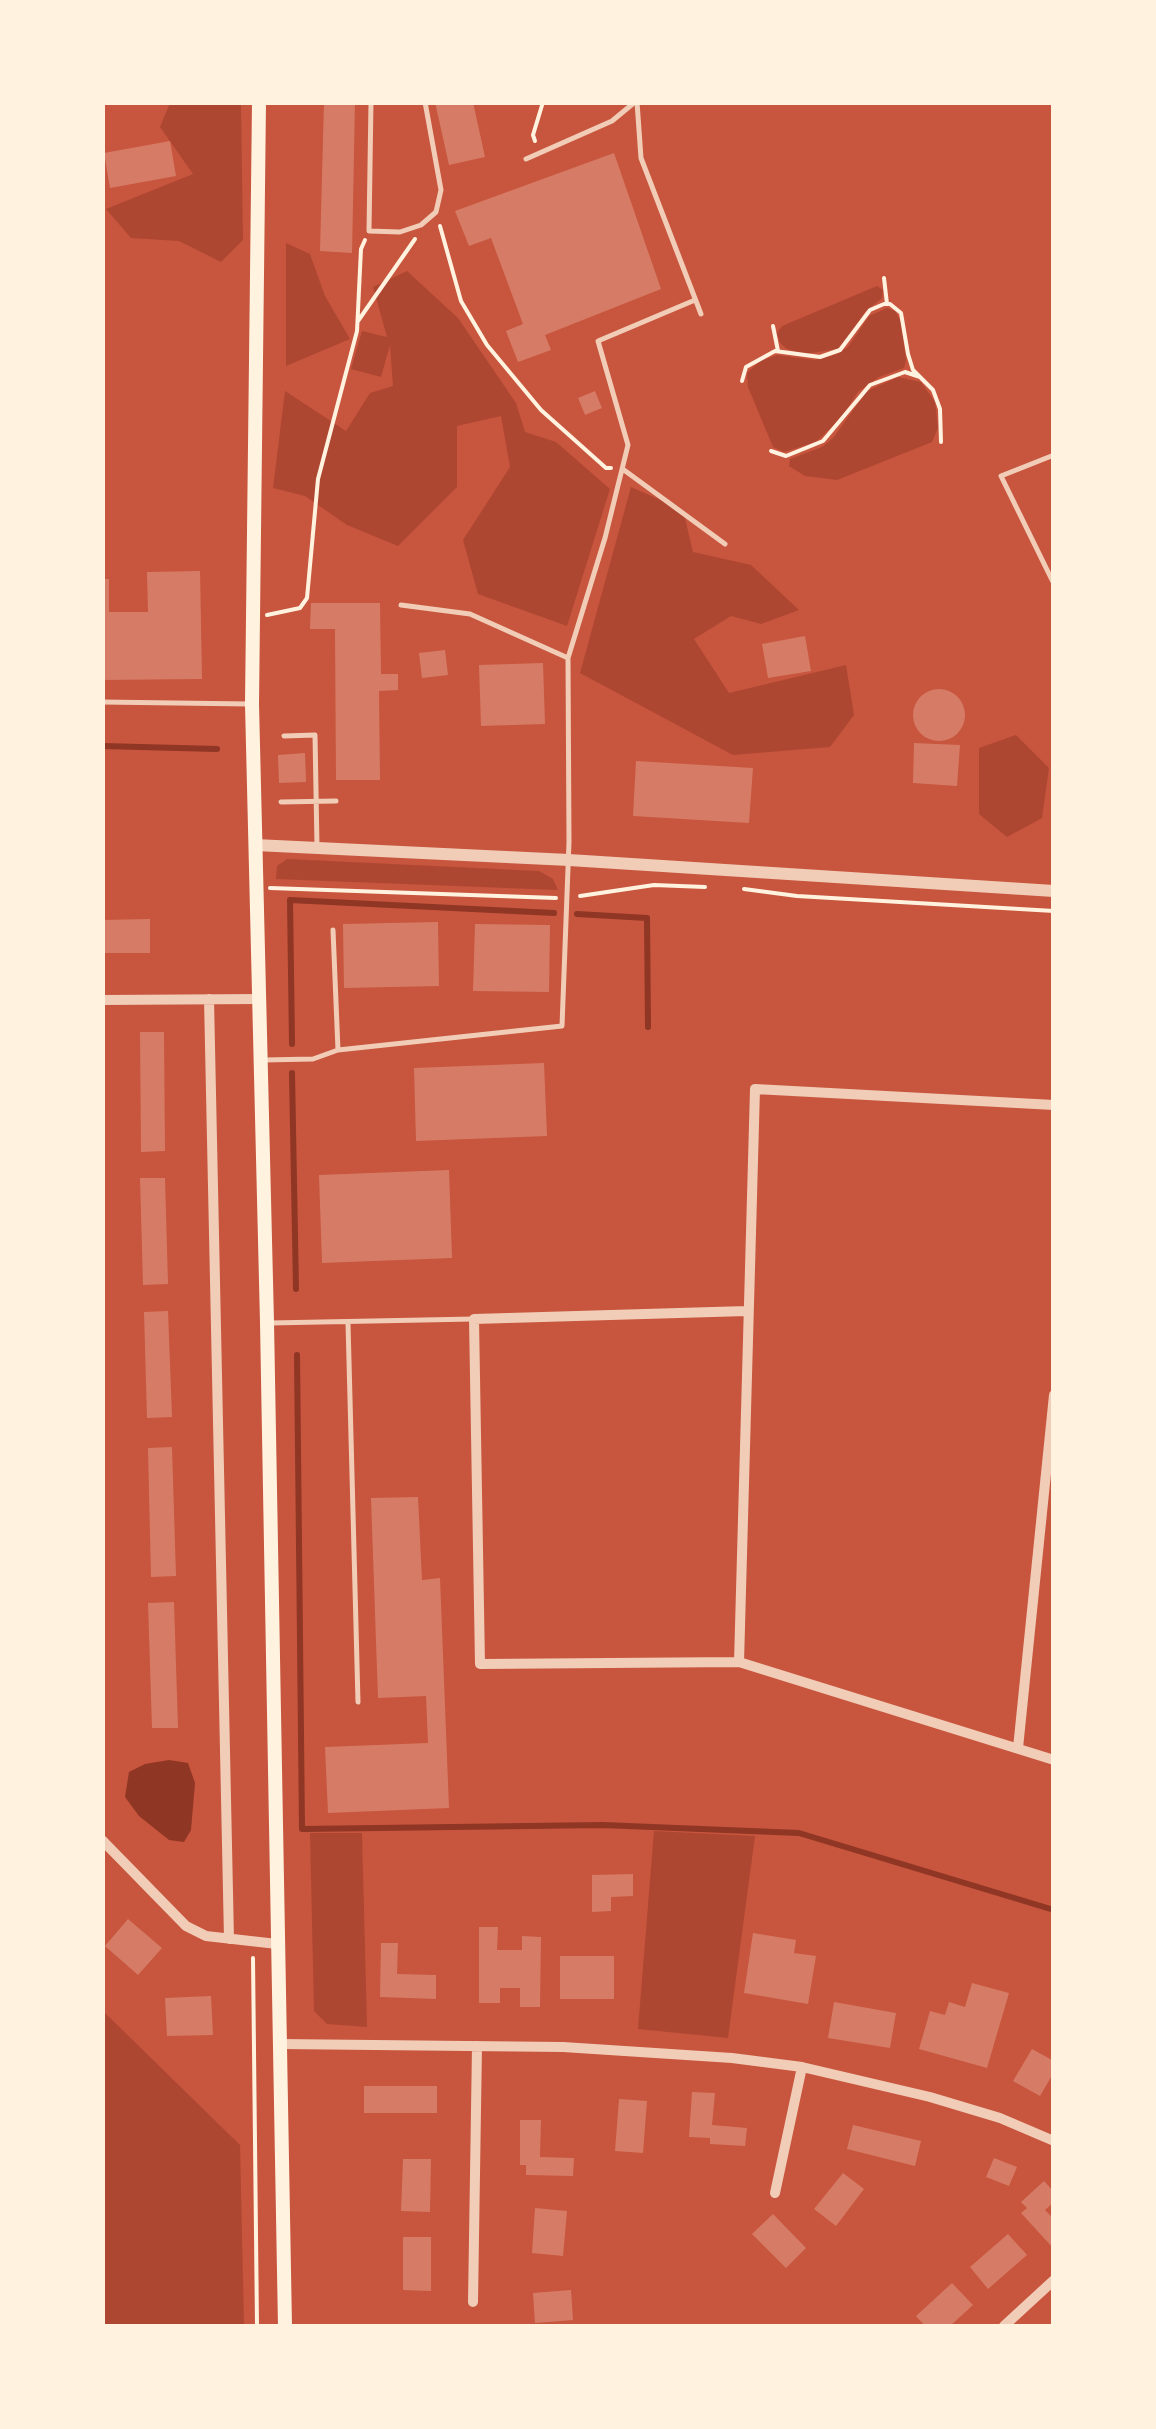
<!DOCTYPE html>
<html>
<head>
<meta charset="utf-8">
<style>
	body { margin:0 }
	#map { position:relative; width:1156px; height:2429px; overflow:hidden; background:#c8553d; font-family:"Roboto Condensed",sans-serif }
	canvas { display:block }
	.frame { position:absolute; inset:0; border:105px solid #fff3e0; pointer-events:none }
</style>
</head>
<body>
<div id="map">
<canvas width="1156" height="2429"></canvas>
<div class="frame"></div>
</div>
<script>
const ctx = document.querySelector('canvas').getContext('2d');
ctx.lineJoin = 'round';
function paint(path, color) { ctx.fillStyle = color; ctx.fill(path, 'evenodd'); }
const shape = rows => new Path2D(rows.map(r => 'M' + r).join(''));
function stroke(path, color, width, dash) { ctx.strokeStyle = color; ctx.lineWidth = width; ctx.lineCap = dash ? 'butt' : 'round'; ctx.setLineDash(dash || []); ctx.stroke(path); }
const green = shape([
	[170,103,241,103,243,240,221,262,179,241,131,238,106,209,193,174,160,127],
	[286,243,310,254,325,296,350,339,286,366],
	[407,271,458,318,516,403,525,432,556,442,610,489,567,626,478,594,463,540,510,467,501,416,457,426,457,487,398,546,347,525,305,496,273,488,285,391,346,431,370,393,393,386,390,345,381,377,351,369,362,331,387,337,373,287],
	[877,286,883,290,882,298,865,312,846,341,837,349,805,354,787,349,780,343,777,333,782,326],
	[887,308,895,311,901,322,906,360,904,368,879,377,858,392,841,418,816,442,784,452,773,447,748,387,747,373,760,361,777,355,815,360,837,354,848,347,869,316],
	[898,377,921,382,935,402,938,428,932,442,837,480,805,476,789,466,790,459,822,447,833,438,867,391],
	[631,487,683,510,693,552,751,565,799,610,761,624,731,616,694,639,729,693,846,665,854,715,830,747,733,755,580,673],
	[1016,735,1049,768,1042,818,1007,837,979,814,979,748],
	[287,859,539,871,553,879,558,890,276,879,277,866],
	[654,1831,755,1836,728,2038,638,2029],
	[310,1833,362,1833,367,2027,327,2024,314,2011],
	[103,2011,240,2145,244,2326,103,2326]
]);
const water = shape([
	[169,1760,188,1763,195,1783,191,1830,184,1842,169,1840,139,1816,125,1797,129,1772,145,1764]
]);
const stream = shape([
	[102,746,217,749],
	[577,914,647,918,648,1027],
	[292,1044,290,900,554,913],
	[292,1073,296,1289],
	[297,1355,302,1829,603,1825,799,1833,1054,1910]
]);
const building = shape([
	[324,102,355,102,352,253,320,251],
	[435,102,473,102,485,157,449,165],
	[170,141,176,176,110,188,104,153],
	[614,153,661,289,545,335,551,350,518,362,506,331,523,324,491,238,469,246,455,211],
	[595,391,602,408,585,415,578,398],
	[200,571,202,679,102,680,102,579,109,579,109,612,148,612,147,572],
	[311,603,380,603,381,674,398,674,398,690,379,691,380,780,336,780,335,629,310,629],
	[805,636,811,671,768,678,762,644],
	[445,650,448,675,422,678,419,653],
	[543,663,545,724,481,726,479,665],
	'913 715a26 26 0 1 1 52 0a26 26 0 1 1-52 0Z',
	[914,743,960,745,957,786,913,783],
	[305,753,306,782,279,783,278,755],
	[636,761,753,768,749,823,633,816],
	[150,919,150,953,102,953,102,920],
	[438,922,439,986,344,988,343,924],
	[475,924,550,925,549,992,473,991],
	[140,1032,164,1032,165,1151,141,1152],
	[544,1063,547,1136,416,1141,414,1068],
	[449,1170,452,1258,322,1263,319,1175],
	[140,1178,165,1178,168,1284,143,1285],
	[168,1311,172,1417,147,1418,144,1312],
	[172,1447,176,1576,151,1577,148,1448],
	[418,1497,422,1580,440,1578,449,1808,328,1813,325,1747,428,1743,426,1696,378,1698,371,1498],
	[174,1602,178,1728,152,1728,148,1603],
	[633,1874,633,1896,611,1897,611,1911,592,1912,592,1875],
	[128,1919,162,1948,138,1975,105,1946],
	[479,1927,498,1927,497,1950,522,1950,522,1936,541,1937,540,2007,520,2007,520,1988,500,1988,500,2003,479,2003],
	[753,1933,796,1940,794,1953,816,1956,808,2004,744,1993],
	[381,1943,398,1943,397,1974,436,1975,436,1999,380,1997],
	[560,1956,614,1956,614,1999,560,1999],
	[972,1983,1009,1993,987,2068,919,2049,930,2011,945,2015,949,2002,965,2007],
	[211,1996,213,2035,167,2036,165,1998],
	[834,2002,896,2013,890,2048,828,2038],
	[1032,2049,1054,2061,1054,2072,1040,2096,1013,2081],
	[364,2086,437,2086,437,2113,364,2113],
	[692,2092,715,2093,712,2125,747,2128,745,2146,710,2144,710,2138,689,2137],
	[619,2099,647,2101,643,2153,615,2151],
	[520,2120,541,2120,540,2157,574,2158,573,2176,526,2175,526,2165,520,2165],
	[853,2125,921,2141,915,2166,847,2149],
	[994,2158,1017,2167,1009,2186,986,2177],
	[403,2159,431,2159,430,2212,401,2211],
	[843,2173,864,2189,836,2226,814,2209],
	[1044,2181,1054,2192,1054,2202,1045,2210,1054,2219,1054,2249,1021,2213,1027,2208,1021,2202],
	[535,2208,567,2211,563,2256,532,2253],
	[773,2214,806,2248,786,2268,752,2234],
	[1008,2234,1027,2255,988,2289,970,2267],
	[403,2237,431,2237,431,2291,403,2290],
	[952,2283,973,2305,950,2326,925,2326,916,2316],
	[571,2290,573,2320,535,2323,533,2293]
]);
const path = shape([
	[535,141,533,135,543,102],
	[440,226,461,301,487,345,541,410,606,468,611,468],
	[884,278,887,304],
	[358,321,415,239],
	[773,326,778,351],
	[742,381,746,367,775,351,820,357,840,350,870,310,884,304,890,304,901,313,908,354,913,370,920,377],
	[771,451,786,456,823,441,870,385,905,372,920,377,933,390,940,409,941,442],
	[267,615,300,608,307,598,318,479,357,331,361,249,365,240],
	[270,888,556,898],
	[744,889,797,896,1054,911],
	[580,896,654,885,705,887],
	[253,1958,257,2326]
]);
const service = shape([
	[371,102,369,231,400,232,421,225,436,212,441,190,425,102],
	[637,102,641,158,701,314],
	[526,159,612,121,635,102],
	[1054,455,1001,476,1054,584],
	[624,470,725,544],
	[568,658,605,538,628,445,598,341,695,300],
	[102,702,249,704],
	[284,736,315,735,317,847],
	[281,802,336,801],
	[333,930,338,1050],
	[264,1060,313,1059,338,1050,562,1026,569,842,568,658,470,614,401,605],
	[270,1323,474,1319],
	[348,1323,358,1702]
]);
const minor = shape([
	[209,999,229,1939],
	[102,1000,259,999],
	[747,1311,474,1319,480,1664,739,1662,1054,1760],
	[739,1662,755,1089,1054,1105],
	[1018,1748,1054,1395],
	[102,1840,186,1926,206,1936,277,1944],
	[279,2044,563,2047,732,2058,802,2067,930,2097,1000,2118,1054,2141],
	[775,2193,802,2067],
	[473,2302,477,2046],
	[1004,2326,1054,2280]
]);
const tertiary = shape([
	[255,845,569,860,1054,891]
]);
const secondary = shape([
	[259,102,252,704,267,1322,285,2326]
]);
paint(green, '#ae4732');
paint(water, '#8f3625');
stroke(stream, '#8f3625', 6);
paint(building, '#d67c66');
stroke(path, '#fff3e0', 4);
stroke(service, '#f1ccb7', 5);
stroke(minor, '#f1ccb7', 10);
stroke(tertiary, '#f1ccb7', 12);
stroke(secondary, '#fff3e0', 14);
</script>
</body>
</html>
